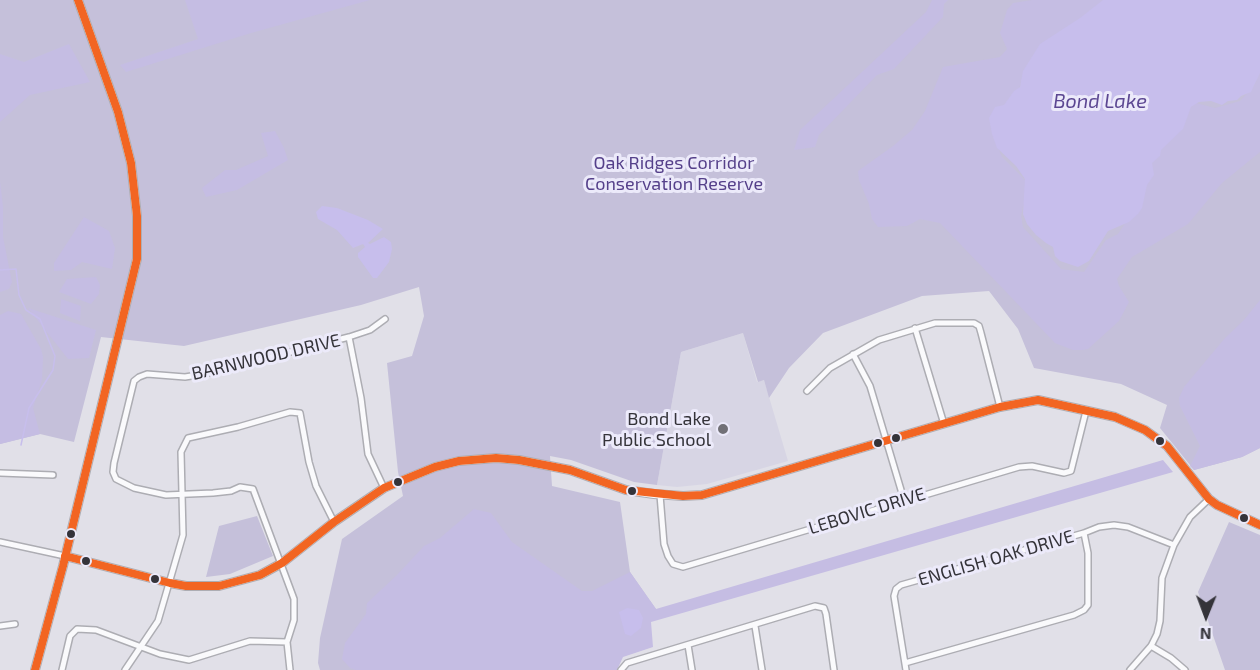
<!DOCTYPE html>
<html>
<head>
<meta charset="utf-8">
<style>
	body { margin:0 }
	#map { position:relative; width:1260px; height:670px; overflow:hidden; background:#e1e0e8; font-family:"Exo 2",sans-serif }
	canvas { display:block }
	.north { position:absolute; left:1176px; top:586px; width:60px; height:60px; -webkit-text-stroke:4px #eceafa; paint-order:stroke; rotate:181deg; font-size:16px; font-weight:700; line-height:24px; text-align:center; color:#343339 }
	.north::after { content:''; display:block; margin:auto; width:21px; height:27px; background:#343339; clip-path:polygon(50% 0,100% 100%,50% 72%,0 100%) }
</style>
</head>
<body>
<div id="map">
<canvas width="1260" height="670"></canvas>
<div class="north">N</div>
</div>
<script>
const ctx = document.querySelector('canvas').getContext('2d');
ctx.lineJoin = 'round';
function paint(path, color) { ctx.fillStyle = color; ctx.fill(path, 'evenodd'); }
const shape = rows => new Path2D(rows.map(r => 'M' + r).join(''));
function stroke(path, color, width, dash) { ctx.strokeStyle = color; ctx.lineWidth = width; ctx.lineCap = dash ? 'butt' : 'round'; ctx.setLineDash(dash || []); ctx.stroke(path); }
function label(font, color, halo, rows, align = 'center') {
  ctx.font = font + ' "Exo 2",sans-serif'; ctx.lineWidth = 6; ctx.setLineDash([]); ctx.textBaseline = 'middle'; ctx.strokeStyle = halo; ctx.fillStyle = color; for (const [text, x, y, turn = 0] of rows) {
    ctx.save(); ctx.translate(x, y); ctx.rotate((+turn || 0) * Math.PI / 180); ctx.textAlign = isNaN(turn) ? turn : align; if (halo) ctx.strokeText(text, 0, 0); ctx.fillText(text, 0, 0); ctx.restore();
  }
}
const built = shape([
	[743,333,757,382,764,380,788,461,707,484,677,487,657,485,681,352]
]);
const green = shape([
	[0,0,1260,0,1260,448,1242,457,1194,470,1160,428,1167,405,1121,384,1034,368,1018,329,989,291,922,296,823,333,789,368,769,398,764,380,758,382,743,333,681,352,657,485,634,482,571,460,550,456,552,486,620,502,630,572,656,609,504,670,320,670,318,663,320,638,342,539,403,496,398,472,387,363,412,356,424,316,419,287,361,305,184,346,101,337,74,442,40,434,0,444],
	[257,516,273,556,230,574,206,577,219,526],
	[1229,522,1260,535,1260,670,1225,670,1198,592]
]);
const forest = shape([
	[185,0,370,0,251,33,126,72,120,65,198,39],
	[932,0,948,0,944,4,943,17,894,69,877,75,819,135,815,147,794,150,800,130,926,12],
	[1032,0,1117,0,1042,46,1029,62,1014,101,994,138,1002,157,1029,184,1030,194,1023,206,1021,216,1023,227,1061,269,1084,272,1106,240,1118,234,1126,222,1159,143,1187,111,1196,103,1215,108,1240,101,1254,86,1260,72,1260,152,1222,183,1188,224,1132,257,1117,279,1119,286,1129,302,1119,321,1088,349,1082,350,1073,350,1055,343,940,223,920,219,907,226,878,227,872,219,869,204,859,180,858,171,893,146,912,130,925,111,943,67,1000,57,1007,49,1000,33,1007,10,1013,3],
	[69,44,90,82,30,95,0,122,0,54,24,62],
	[275,131,284,148,288,160,237,190,206,197,202,188,225,170,236,170,268,156,261,133],
	[0,181,3,207,3,237,12,282,9,289,0,292],
	[84,217,109,231,115,248,112,269,82,262,71,270,54,271,54,263],
	[96,277,100,285,99,294,91,304,59,292,67,279],
	[61,299,81,306,80,321,60,313],
	[1260,300,1260,448,1242,457,1194,470,1190,466,1200,446,1180,406,1179,398,1184,387,1225,338,1244,320],
	[28,308,96,330,89,358,68,359],
	[8,311,21,314,41,349,43,357,42,380,33,408,40,434,0,444,0,315],
	[1163,460,1173,472,651,622,653,647,623,657,617,670,356,670,350,668,342,659,345,643,366,614,367,603,397,575,424,546,440,538,474,509,491,513,512,542,582,591,592,591,630,572,656,609]
]);
const water = shape([
	[1103,0,1260,0,1260,73,1251,92,1241,96,1237,100,1228,101,1222,105,1211,101,1199,102,1191,107,1183,129,1161,150,1160,156,1152,163,1154,175,1147,185,1142,208,1138,214,1129,222,1108,231,1089,261,1078,267,1060,261,1055,256,1053,247,1046,243,1036,235,1027,224,1023,214,1025,179,1016,166,997,148,992,134,989,118,995,107,1004,105,1014,91,1020,87,1023,71,1040,44,1080,18],
	[322,206,337,208,368,220,383,229,368,243,370,244,384,237,391,242,392,249,389,262,377,278,373,278,358,257,358,253,365,247,363,244,353,248,337,230,318,219,316,212],
	[627,608,639,610,643,618,641,628,631,636,625,634,619,612]
]);
const stream = shape([
	[0,270,16,269,19,295,26,310,40,319,55,356,53,370,29,408,21,445]
]);
const street = shape([
	[915,328,944,424],
	[349,337,361,398,368,454,384,488],
	[853,354,870,386,904,500],
	[807,391,830,368,879,340,935,323,974,323,979,326,981,333,1000,407],
	[0,473,53,475],
	[660,495,664,544,668,556,673,564,683,567,1019,467,1032,466,1064,473,1071,471,1086,411],
	[0,542,65,556],
	[0,626,15,624],
	[755,626,762,670],
	[688,645,692,670],
	[1151,646,1171,658,1185,670],
	[905,663,1074,615,1084,610,1088,605,1088,553,1084,533],
	[62,670,70,636,77,629,96,630,160,654,189,660,250,641,287,642],
	[125,670,158,621,172,573,183,535,181,452,188,438,238,427,290,412,300,413,309,462,316,486,334,522],
	[290,670,287,642,294,620,294,599,253,489,240,487,231,491,213,493,166,495,134,488,116,479,113,472,114,463,134,381,139,377,147,374,185,377,204,374,349,337,370,330,385,319],
	[621,670,627,663,815,606,824,608,826,614,834,670],
	[906,670,894,596,896,589,901,585,1084,533,1099,527,1114,525,1128,527,1174,545],
	[1130,670,1151,646,1157,634,1160,621,1162,578,1174,545,1190,517,1209,499]
]);
const secondary = shape([
	[65,556,170,583,186,586,219,586,260,575,282,563,334,522,384,488,435,467,459,461,496,458,519,460,570,470,626,490,654,494,683,496,702,495,1000,407,1038,400,1115,417,1145,430,1167,446,1209,499,1217,505,1260,525],
	[35,670,63,566,137,259,137,216,131,163,118,112,78,0]
]);
const bus1 = shape([
	[65,556,170,583,186,586,219,586,260,575,282,563,334,522,384,488,435,467,459,461,496,458,519,460,570,470,626,490,683,496,702,495,1000,407,1038,400,1115,417,1145,430,1167,446,1209,499,1217,505,1260,525],
	[35,670,63,566,137,259,137,216,131,163,118,112,78,0]
]);
const markers = [
	[723,429,6,"#717076"],
	[896,438,5,"#343339"],
	[1160,441,5,"#343339"],
	[878,443,5,"#343339"],
	[398,482,5,"#343339"],
	[632,491,5,"#343339"],
	[1244,518,5,"#343339"],
	[71,534,5,"#343339"],
	[86,561,5,"#343339"],
	[155,579,5,"#343339"]
];
const parkNames = [
	["Oak Ridges Corridor",674,163],
	["Conservation Reserve",674,184]
];
const streetNames = [
	["BARNWOOD DRIVE",266,357,-13],
	["LEBOVIC DRIVE",867,511,-17],
	["ENGLISH OAK DRIVE",996,558,-16]
];
const poiNames = [
	["Bond Lake",711,419],
	["Public School",711,440]
];
const waterNames = [
	["Bond Lake",1100,101]
];
paint(built, '#d7d5e4');
paint(green, '#c5c0da');
paint(forest, '#c5bde3');
paint(water, '#c7beec');
stroke(stream, '#c7beec', 1.5);
stroke(street, '#adadb3', 8);
stroke(secondary, '#adadb3', 10);
stroke(street, '#fafafc', 5);
stroke(secondary, '#fafafc', 8);
stroke(bus1, '#f26522', 8);
for (const [x, y, r, color] of markers) { const dot = new Path2D(); dot.arc(x, y, r, 0, 2 * Math.PI); ctx.fillStyle = color; ctx.fill(dot); stroke(dot, '#eceafa', 2); }
label('18px', '#55408a', '#eceafa', parkNames);
label('18px', '#343339', '#eceafa', streetNames);
label('18px', '#343339', '#eceafa', poiNames, 'right');
label('italic 20px', '#5c4792', '#eceafa', waterNames);
</script>
</body>
</html>
